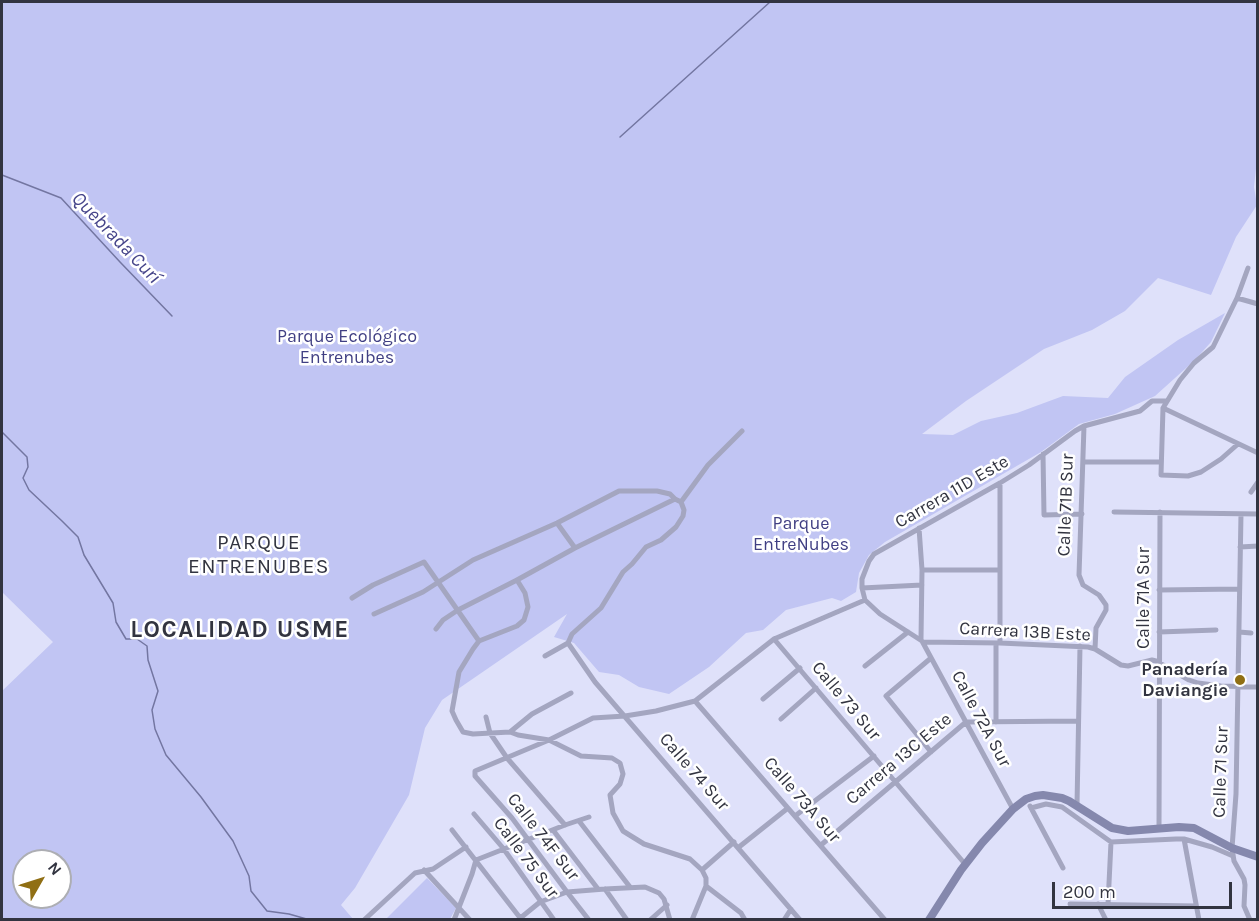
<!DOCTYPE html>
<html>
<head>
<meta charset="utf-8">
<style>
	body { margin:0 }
	#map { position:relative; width:1259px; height:921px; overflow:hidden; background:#dfe1fa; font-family:Karla,sans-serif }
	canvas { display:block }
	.frame { position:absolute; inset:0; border:3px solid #323440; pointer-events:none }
	.north { position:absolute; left:12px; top:849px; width:60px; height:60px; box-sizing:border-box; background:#fff; border:2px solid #adaeb3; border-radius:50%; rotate:51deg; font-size:16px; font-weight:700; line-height:24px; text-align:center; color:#323440 }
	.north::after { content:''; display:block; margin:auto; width:21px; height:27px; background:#906f14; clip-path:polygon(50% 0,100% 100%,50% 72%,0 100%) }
	.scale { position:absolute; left:1052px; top:882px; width:180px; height:27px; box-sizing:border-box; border:3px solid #323440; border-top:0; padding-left:8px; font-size:18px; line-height:21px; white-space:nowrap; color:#323440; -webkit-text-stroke:4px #fff; paint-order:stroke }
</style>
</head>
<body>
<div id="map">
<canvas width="1259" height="921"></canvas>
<div class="frame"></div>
<div class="north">N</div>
<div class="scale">200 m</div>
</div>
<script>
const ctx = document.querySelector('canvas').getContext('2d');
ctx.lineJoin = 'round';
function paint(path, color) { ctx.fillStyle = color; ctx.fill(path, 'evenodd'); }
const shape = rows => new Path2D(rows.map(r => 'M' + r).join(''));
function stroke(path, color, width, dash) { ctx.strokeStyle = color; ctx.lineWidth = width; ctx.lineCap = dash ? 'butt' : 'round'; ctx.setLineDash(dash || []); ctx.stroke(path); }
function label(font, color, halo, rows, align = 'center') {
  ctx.font = font + ' Karla,sans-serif'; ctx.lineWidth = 5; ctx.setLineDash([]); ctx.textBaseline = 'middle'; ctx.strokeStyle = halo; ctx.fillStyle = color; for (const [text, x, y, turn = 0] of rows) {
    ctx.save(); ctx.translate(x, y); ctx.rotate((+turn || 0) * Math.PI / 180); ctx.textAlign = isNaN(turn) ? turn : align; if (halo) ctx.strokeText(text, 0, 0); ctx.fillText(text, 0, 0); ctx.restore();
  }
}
const green = shape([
	[2,2,1257,2,1258,150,1254,187,1257,205,1236,237,1211,295,1158,278,1125,311,1092,330,1044,349,966,401,922,434,953,435,981,421,1017,413,1063,396,1108,398,1125,377,1178,340,1225,313,1211,342,1195,360,1155,396,1115,414,1079,424,1041,452,885,542,869,555,859,573,856,592,841,601,832,598,786,610,763,630,746,633,709,667,669,694,639,687,619,675,599,672,574,643,554,637,567,614,442,700,425,728,409,795,355,888,341,905,353,919,2,920,2,691,53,642,2,592],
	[24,861,60,861,60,897,24,897],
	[427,878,456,908,450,919,385,920]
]);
const stream = shape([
	[620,137,770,2],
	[2,175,61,198,120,262,172,316],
	[2,432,27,457,28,467,23,478,29,490,62,521,78,537,84,555,113,603,116,622,126,639,137,639,147,646,148,660,158,691,152,710,155,729,166,755,201,797,233,841,249,876,251,891,267,911,289,914,310,920]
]);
const street = shape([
	[1237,298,1258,304],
	[1163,408,1258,453],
	[1084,426,1079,575,1083,585,1099,595,1106,605,1106,610,1096,628,1095,649],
	[1238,444,1221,459,1201,472,1188,476,1161,475,1163,408,1180,380,1194,363,1213,347,1237,298,1248,268],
	[1043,454,1044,515,1082,514],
	[1083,462,1161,462],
	[1251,492,1258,482],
	[681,502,708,465,742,431],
	[1114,512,1258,514],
	[1241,514,1236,794,1232,848,1234,861,1244,879,1245,885,1244,906,1250,920],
	[557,523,575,548],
	[919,528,922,570,921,639],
	[1240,547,1258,546],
	[922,570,1000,570],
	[517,580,525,593,528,607,524,620,517,626,479,641,473,649,459,672,452,711,456,720,463,732,473,734,510,732,518,735,549,740,581,756,612,758,620,763,623,774,620,784,610,795,613,813,623,831,644,844,690,859,702,870,706,878,706,886,692,920],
	[862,588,922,585],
	[1159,590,1239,589],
	[352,598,373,585,424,562,479,641],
	[865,600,862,588,862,579,869,561,874,554,1000,483,1029,465,1075,431,1084,426,1140,411,1152,401,1166,401],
	[865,600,880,614,922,641,1013,809],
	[374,614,423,592,473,560,557,523,619,491,657,491,670,494,675,499,681,502],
	[436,629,443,620,458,610,517,580,575,548,675,499],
	[1159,632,1216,630],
	[1239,632,1251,633],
	[774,639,965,864],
	[923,642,1000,643,1088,647,1095,649,1121,665,1128,666,1152,660,1156,661,1189,680,1198,683,1221,686,1258,687],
	[568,643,595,682,800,920],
	[1000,643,1000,483],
	[545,656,568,643,572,634,601,608,623,572,632,564,646,547,661,540,676,527,683,516,684,510,681,502],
	[865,666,908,632],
	[763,699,800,668],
	[695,701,885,920],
	[486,717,490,733,507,758,565,825],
	[781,719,816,688],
	[996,722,996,643],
	[510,732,532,714,571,693],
	[931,752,886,696,931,658],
	[1077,805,1080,646],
	[1030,806,1063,868],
	[1031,808,1046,804,1062,807,1111,842,1176,839,1184,839,1212,847,1233,856],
	[474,814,503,848,554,920],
	[795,816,874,756],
	[579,821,630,887],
	[1159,828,1160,512],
	[452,830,521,919],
	[553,830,598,889],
	[1184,839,1199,920],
	[821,845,966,722,1078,721],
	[739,847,788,808],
	[424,870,470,920],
	[702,870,734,842],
	[706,886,741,913,745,920],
	[605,889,627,920],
	[1070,904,1196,906],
	[1098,904,1106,920],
	[1108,904,1111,842],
	[364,920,415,873,433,869,466,847],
	[454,920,472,874,476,860,565,825,589,817],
	[518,920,540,902,567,892,605,889,645,887,659,893,664,899,670,920],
	[589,920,567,892,512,818,475,776,475,771,549,740,593,718,625,716,656,711,695,701,774,639,865,600],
	[650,920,667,905],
	[784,920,791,909]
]);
const secondary = shape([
	[929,920,961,870,982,843,1013,809,1026,799,1035,796,1043,795,1062,798,1069,801,1112,828,1128,831,1179,827,1194,828,1232,848,1258,857]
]);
const markers = [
	[1240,680,6,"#906f14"]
];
const parkNames = [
	["Parque Ecológico",347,337],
	["Entrenubes",347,358],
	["Parque",801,524],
	["EntreNubes",801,545]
];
const streetNames = [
	["Carrera 11D Este",952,492,-30],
	["Calle 71B Sur",1066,505,-88],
	["Calle 71A Sur",1144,598,-90],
	["Carrera 13B Este",1025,632,3],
	["Calle 73 Sur",846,701,50],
	["Calle 72A Sur",981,719,62],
	["Carrera 13C Este",899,759,-40],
	["Calle 74 Sur",694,772,49],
	["Calle 71 Sur",1221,772,-88],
	["Calle 73A Sur",802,800,49],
	["Calle 74F Sur",543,837,52],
	["Calle 75 Sur",526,858,53]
];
const poiNames = [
	["Panadería",1228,670],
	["Daviangie",1228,691]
];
const waterNames = [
	["Quebrada Curí",116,238,46]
];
const quarterNames = [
	["PARQUE",259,543],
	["ENTRENUBES",259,567]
];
const districtNames = [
	["LOCALIDAD USME",240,630]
];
paint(green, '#c1c5f3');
stroke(stream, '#7376a1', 1.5);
stroke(street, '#a4a6c0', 5);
stroke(secondary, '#8588ad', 8);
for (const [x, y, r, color] of markers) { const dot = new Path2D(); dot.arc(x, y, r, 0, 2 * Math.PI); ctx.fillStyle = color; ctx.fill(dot); stroke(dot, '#fff', 2); }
label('18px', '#403f83', '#fff', parkNames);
label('18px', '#323440', '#fff', streetNames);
label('bold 18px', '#323440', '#fff', poiNames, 'right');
label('italic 20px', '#46458a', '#fff', waterNames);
ctx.letterSpacing = '1.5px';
label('21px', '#323440', '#fff', quarterNames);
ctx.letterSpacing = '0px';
ctx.letterSpacing = '1.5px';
label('bold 24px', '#323440', '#fff', districtNames);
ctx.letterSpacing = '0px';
</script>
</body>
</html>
